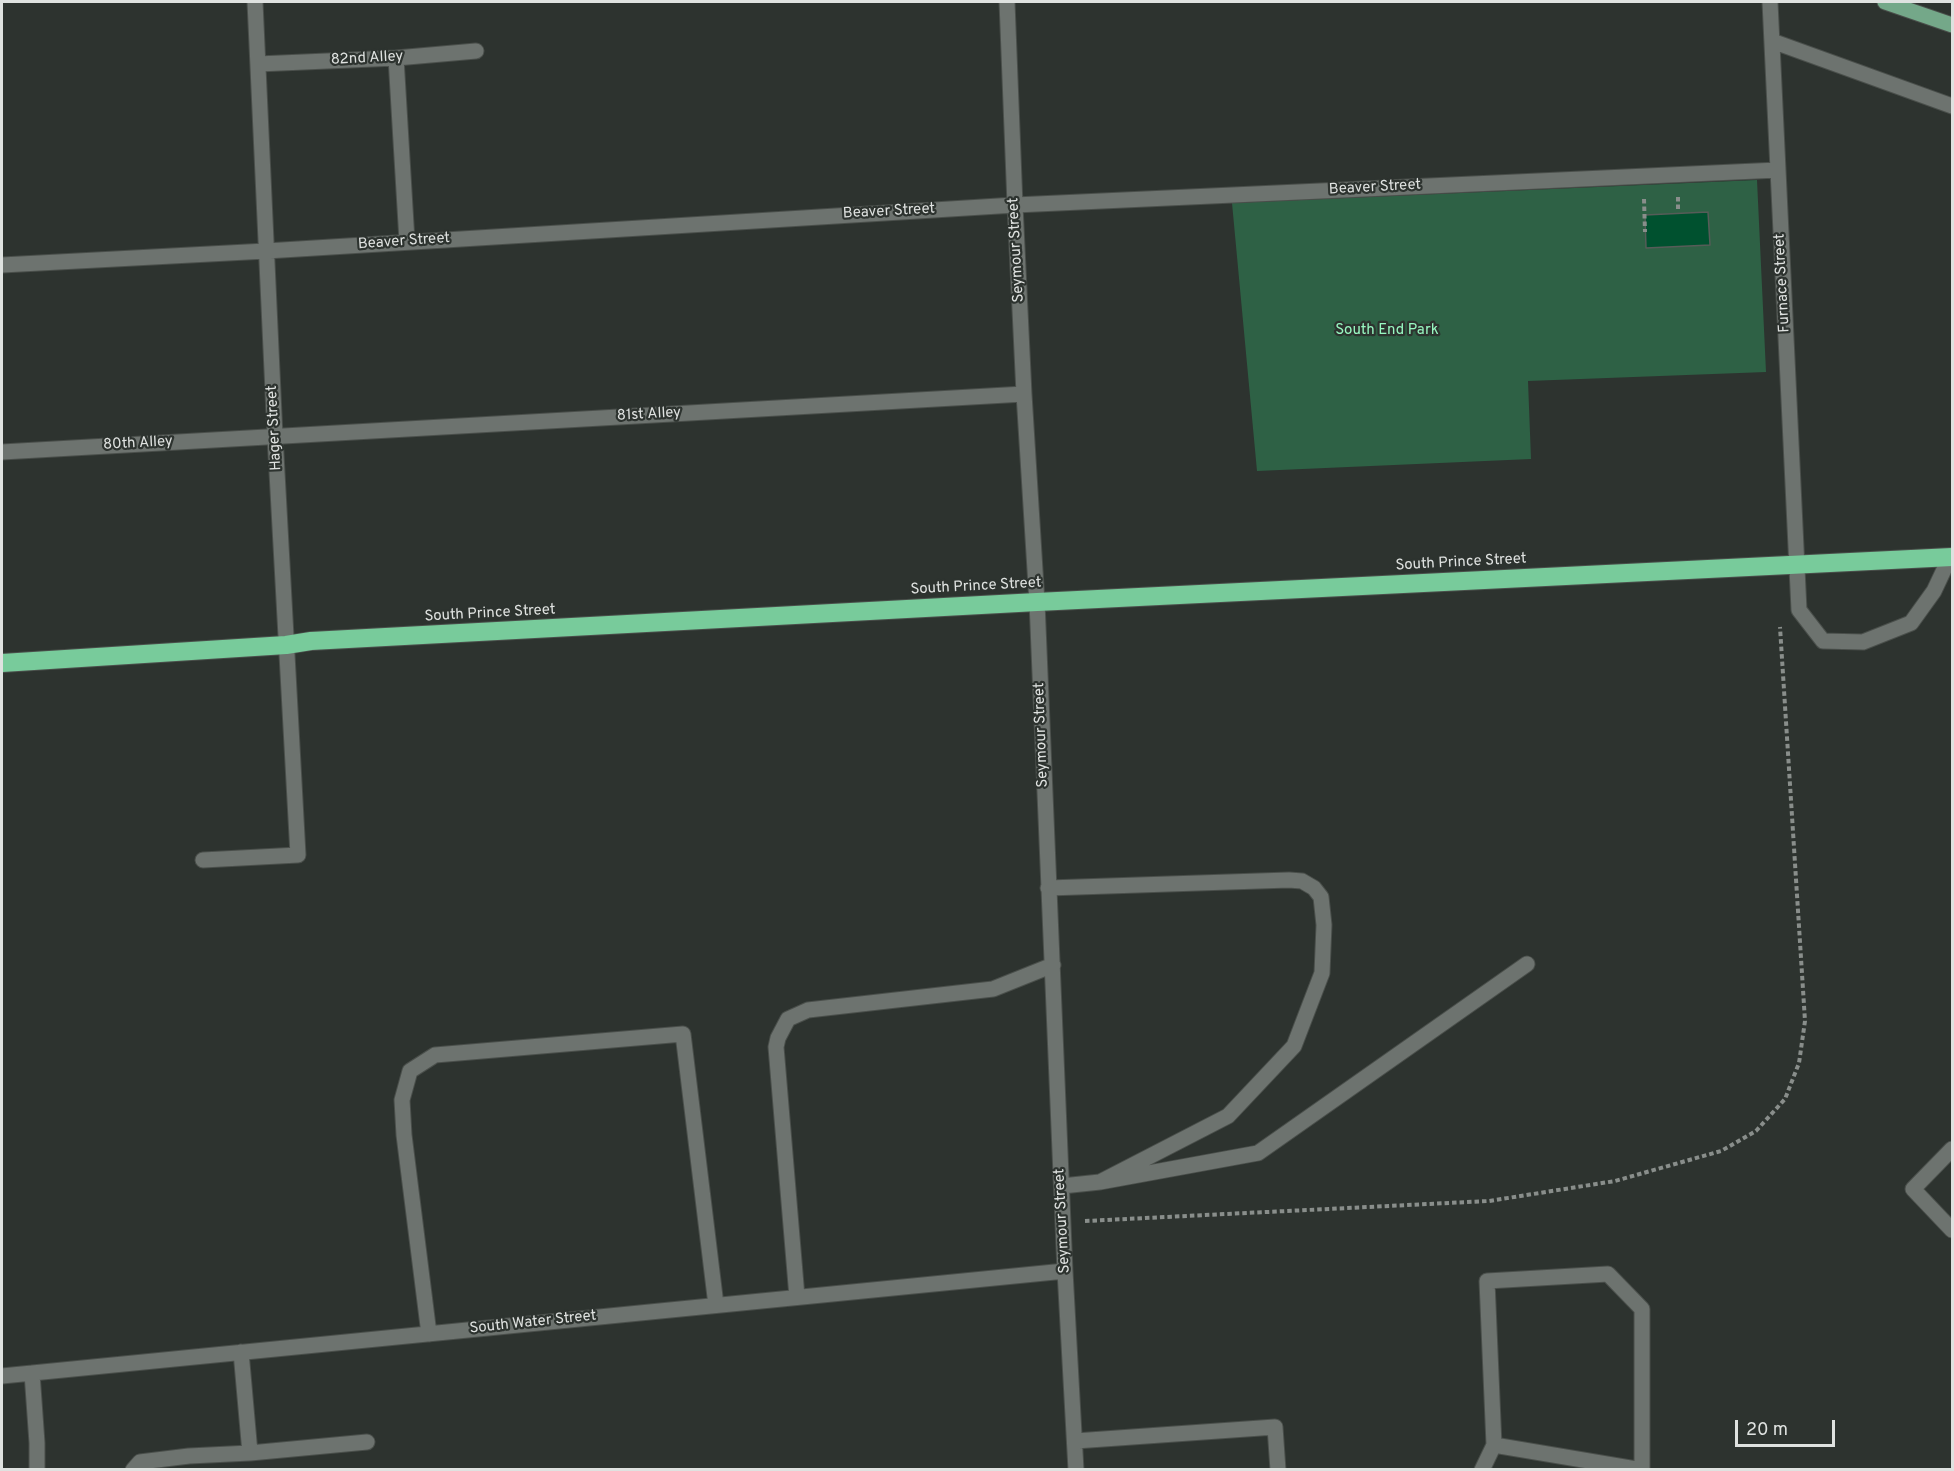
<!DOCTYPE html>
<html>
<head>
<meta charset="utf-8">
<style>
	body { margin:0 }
	#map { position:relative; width:1954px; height:1471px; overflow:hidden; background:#2d332f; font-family:Overpass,sans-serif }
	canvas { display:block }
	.frame { position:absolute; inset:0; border:3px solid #dfe2e0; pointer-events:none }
	.scale { position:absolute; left:1735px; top:1420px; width:100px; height:27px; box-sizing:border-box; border:3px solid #dfe2e0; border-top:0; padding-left:8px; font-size:18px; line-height:21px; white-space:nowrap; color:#dfe2e0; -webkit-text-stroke:4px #2d332f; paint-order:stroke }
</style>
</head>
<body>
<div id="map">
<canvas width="1954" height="1471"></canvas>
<div class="frame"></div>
<div class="scale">20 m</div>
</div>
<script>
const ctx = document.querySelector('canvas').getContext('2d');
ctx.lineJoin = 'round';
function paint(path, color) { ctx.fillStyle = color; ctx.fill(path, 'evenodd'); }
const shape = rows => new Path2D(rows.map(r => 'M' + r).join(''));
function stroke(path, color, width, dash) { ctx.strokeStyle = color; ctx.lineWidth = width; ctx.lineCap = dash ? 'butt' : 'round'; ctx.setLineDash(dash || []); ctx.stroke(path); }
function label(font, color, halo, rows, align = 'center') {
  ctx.font = font + ' Overpass,sans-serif'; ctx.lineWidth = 4.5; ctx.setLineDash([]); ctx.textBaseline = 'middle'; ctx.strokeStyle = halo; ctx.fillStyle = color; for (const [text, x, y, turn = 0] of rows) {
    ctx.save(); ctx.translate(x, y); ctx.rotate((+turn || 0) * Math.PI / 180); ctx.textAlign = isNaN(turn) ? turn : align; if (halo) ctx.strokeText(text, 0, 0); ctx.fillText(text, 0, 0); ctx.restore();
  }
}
const green = shape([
	[1757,180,1766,372,1528,381,1531,459,1257,471,1232,203]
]);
const building = shape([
	[1708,212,1710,245,1646,248,1645,215,1708,212]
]);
const path = shape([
	[1678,197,1678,210],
	[1644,199,1645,232],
	[1085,1221,1489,1201,1615,1181,1721,1151,1756,1131,1785,1099,1799,1063,1805,1021,1780,627]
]);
const minor = shape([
	[1007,2,1015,205,1024,394,1037,602,1065,1271,1076,1470],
	[1770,2,1799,610,1823,641,1863,642,1911,623,1934,591,1950,557],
	[1772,41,1952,106],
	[396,58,407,241],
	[258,64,396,58,476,51],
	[2,265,266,251,1015,205,1778,170],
	[2,452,1024,394],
	[203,860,298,855,275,436,255,2],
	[1048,888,1289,880,1302,881,1314,888,1321,897,1324,925,1322,973,1294,1046,1228,1116,1100,1182],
	[1952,1149,1913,1189,1952,1230],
	[1062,1186,1100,1182,1258,1153,1527,964],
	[797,1297,776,1047,778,1038,788,1019,808,1010,993,989,1053,965],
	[429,1334,404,1135,402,1100,410,1071,435,1055,683,1034,716,1305],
	[32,1373,37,1443,37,1470],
	[2,1376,1065,1271],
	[1075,1441,1275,1427,1278,1470],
	[1494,1445,1642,1470],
	[250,1453,367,1442],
	[133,1470,140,1462,189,1456,250,1453,241,1352],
	[1482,1470,1494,1445,1487,1281,1608,1274,1642,1309,1642,1469]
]);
const major = shape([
	[1885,2,1952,25]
]);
const highway = shape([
	[2,663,286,645,311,641,1037,602,1952,557]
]);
const streetNames = [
	["82nd Alley",367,59,-3],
	["Beaver Street",1375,188,-3],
	["Beaver Street",889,212,-3],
	["Beaver Street",404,242,-4],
	["Seymour Street",1017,250,-93],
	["Furnace Street",1783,283,-93],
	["81st Alley",649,415,-3],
	["Hager Street",275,428,-93],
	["80th Alley",138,444,-3],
	["South Prince Street",1461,563,-3],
	["South Prince Street",976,587,-3],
	["South Prince Street",490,614,-3],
	["Seymour Street",1042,735,-92],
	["Seymour Street",1063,1221,-93],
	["South Water Street",533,1323,-6]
];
const parkNames = [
	["South End Park",1387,331]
];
paint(green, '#2e6145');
paint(building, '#00512f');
stroke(building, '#565c58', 1.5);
stroke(minor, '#4a4f4b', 17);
stroke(major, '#4a4f4b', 17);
stroke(highway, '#4a4f4b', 20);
stroke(path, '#898e8b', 4, [4.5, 3]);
stroke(minor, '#6d736f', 15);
stroke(major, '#74a889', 15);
stroke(highway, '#78cb9b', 18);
label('15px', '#dfe2e0', '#2d332f', streetNames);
label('15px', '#98f8c1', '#2d332f', parkNames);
</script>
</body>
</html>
